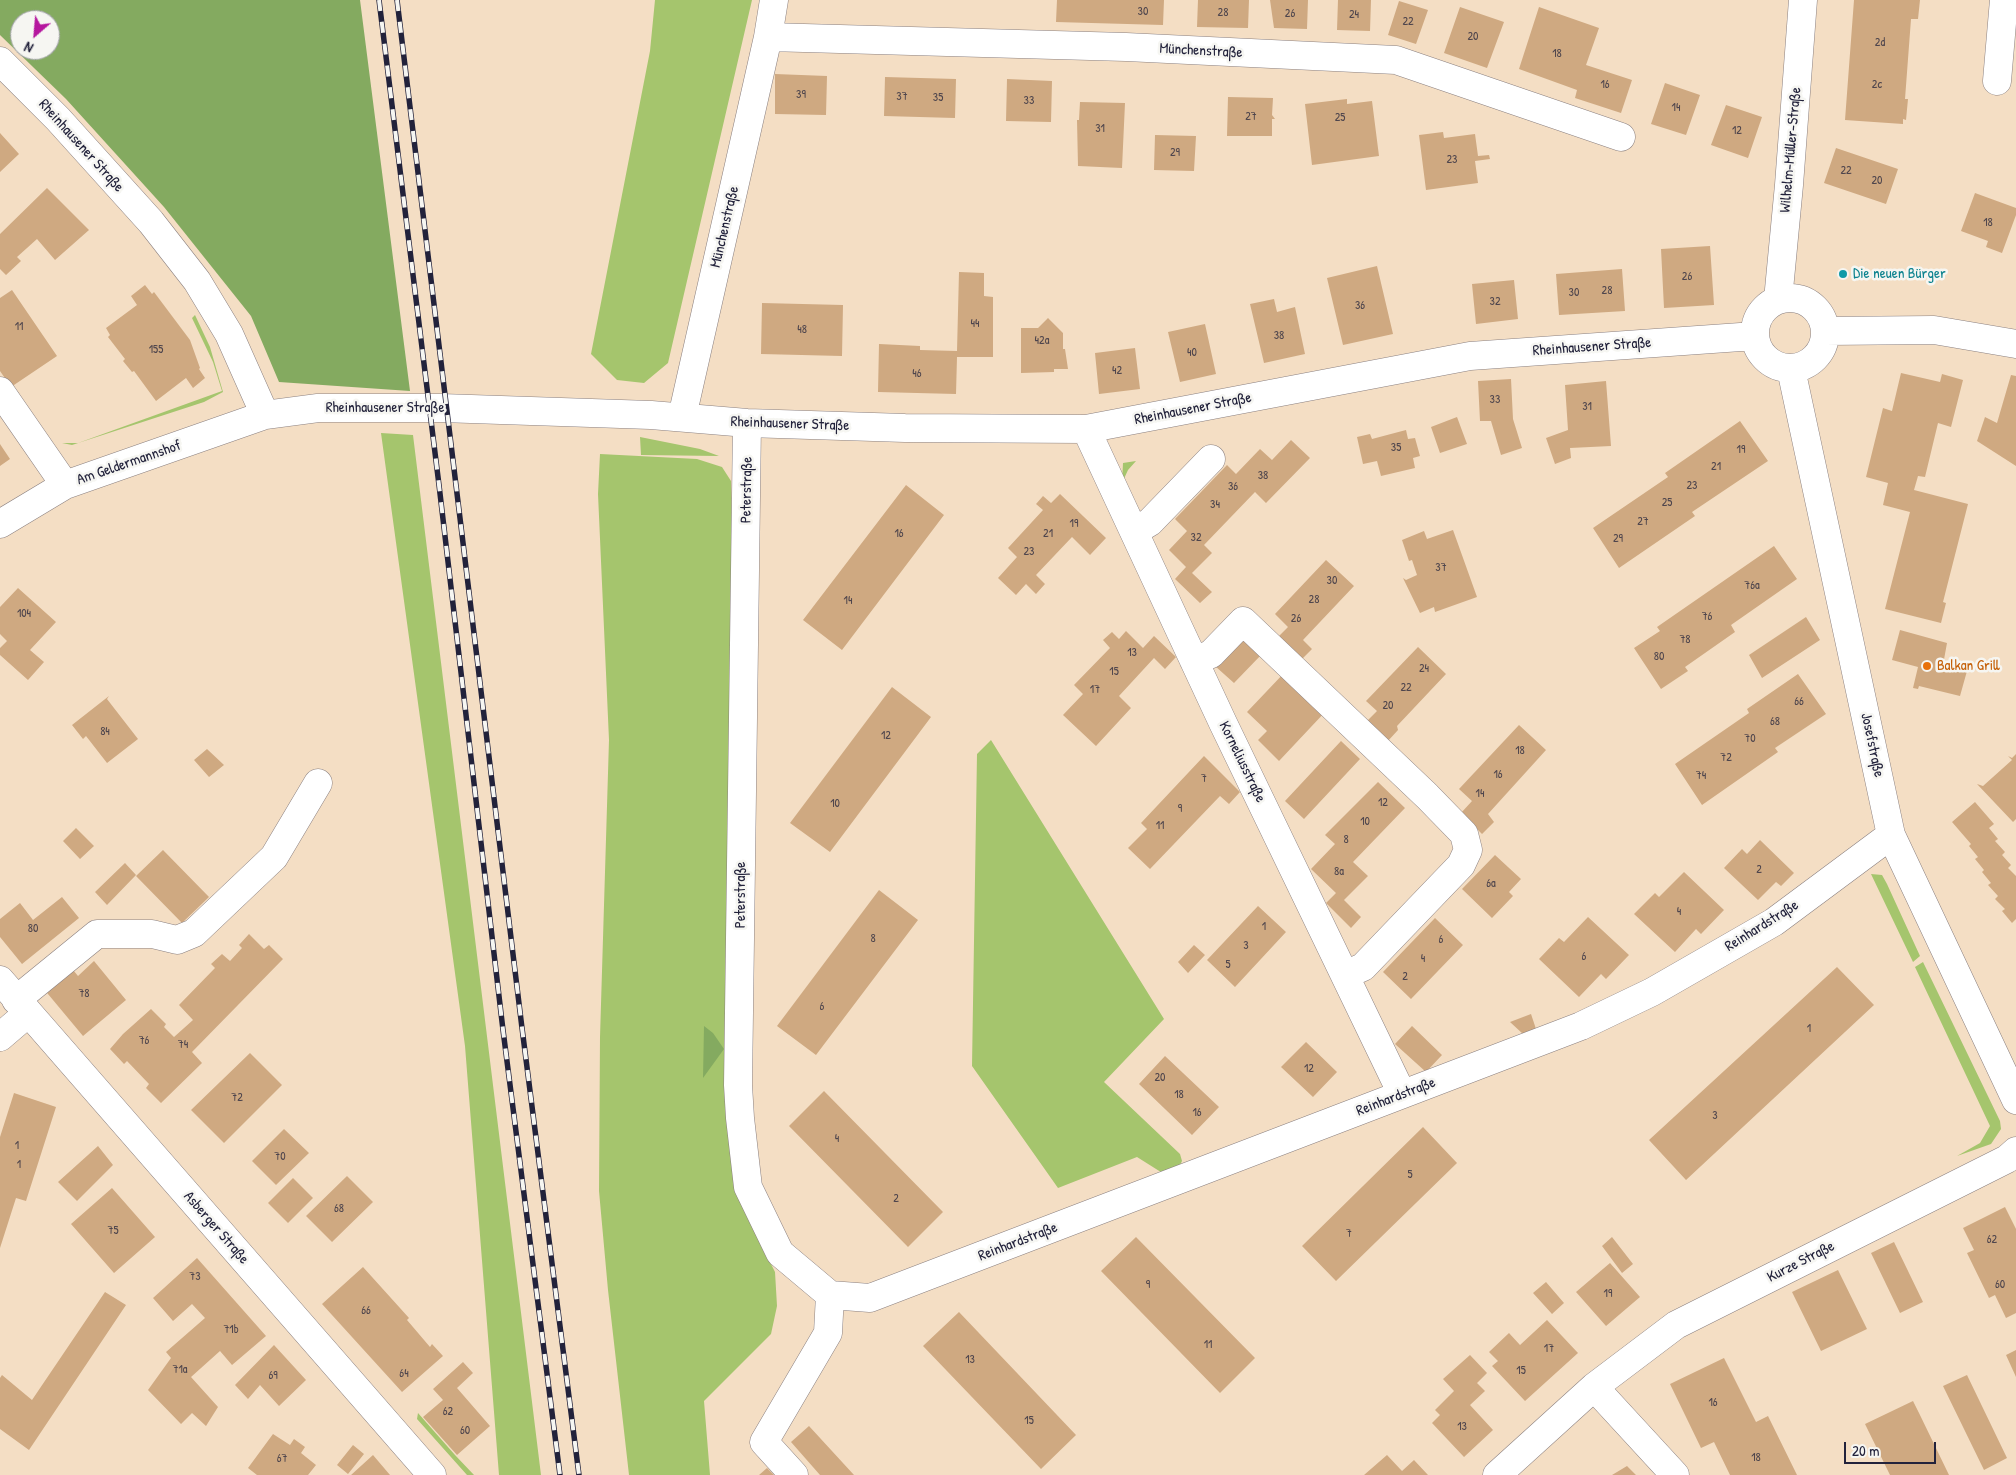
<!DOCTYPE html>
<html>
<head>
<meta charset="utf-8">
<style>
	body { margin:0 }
	#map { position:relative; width:2016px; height:1475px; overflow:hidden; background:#f4dec4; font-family:"Patrick Hand",sans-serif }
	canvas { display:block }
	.north { position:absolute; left:10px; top:10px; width:50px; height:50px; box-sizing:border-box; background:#f6f6f2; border:1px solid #a1a1a9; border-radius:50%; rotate:207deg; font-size:14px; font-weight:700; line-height:20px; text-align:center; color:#22223b }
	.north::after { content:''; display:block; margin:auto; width:18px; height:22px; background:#b5179e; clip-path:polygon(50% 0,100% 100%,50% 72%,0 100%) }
	.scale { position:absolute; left:1844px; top:1442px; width:92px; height:22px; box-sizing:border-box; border:2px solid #22223b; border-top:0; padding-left:6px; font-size:15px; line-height:18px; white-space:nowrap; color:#22223b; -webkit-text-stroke:4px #f6f6f2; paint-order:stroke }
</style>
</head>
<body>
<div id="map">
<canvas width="2016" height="1475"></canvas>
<div class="north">N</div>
<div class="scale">20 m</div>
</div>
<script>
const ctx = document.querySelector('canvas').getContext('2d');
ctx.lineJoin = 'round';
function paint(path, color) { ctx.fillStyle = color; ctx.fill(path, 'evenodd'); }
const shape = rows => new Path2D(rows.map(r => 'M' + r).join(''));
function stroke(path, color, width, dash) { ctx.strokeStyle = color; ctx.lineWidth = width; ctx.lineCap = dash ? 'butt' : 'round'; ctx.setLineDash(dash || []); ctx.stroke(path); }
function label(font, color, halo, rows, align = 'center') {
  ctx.font = font + ' "Patrick Hand",sans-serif'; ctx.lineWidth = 5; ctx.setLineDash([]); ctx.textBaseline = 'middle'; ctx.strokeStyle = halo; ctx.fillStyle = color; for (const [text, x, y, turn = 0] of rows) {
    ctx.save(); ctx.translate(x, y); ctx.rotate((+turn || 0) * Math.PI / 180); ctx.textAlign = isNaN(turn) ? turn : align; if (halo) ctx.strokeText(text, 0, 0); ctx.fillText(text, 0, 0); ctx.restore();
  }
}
const green = shape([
	[655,0,752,0,668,363,644,383,617,380,591,354,650,51],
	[195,315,210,347,223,392,204,402,72,445,62,443,78,443,222,391,213,362,192,318],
	[381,433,413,435,541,1475,499,1475,465,1046],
	[640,437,700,449,719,456,641,455],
	[600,454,697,459,722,467,731,481,734,593,734,1176,745,1212,775,1272,777,1306,771,1334,704,1401,710,1475,629,1475,608,1290,599,1191,600,1037,609,740,598,494],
	[1136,461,1128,470,1122,483,1123,463],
	[991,740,1164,1019,1104,1082,1180,1154,1182,1161,1179,1167,1164,1174,1137,1157,1058,1188,972,1066,977,754],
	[1871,874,1882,875,1887,884,1920,956,1913,962],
	[1923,962,2000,1121,2001,1129,1991,1144,1957,1156,1980,1143,1990,1126,1915,967],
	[418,1413,455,1455,474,1475,467,1475,417,1419]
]);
const forest = shape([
	[0,0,360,0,410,391,279,382,251,316,164,207,66,99,0,35],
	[20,20,50,20,50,50,20,50],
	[704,1026,713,1033,724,1049,703,1078]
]);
const building = shape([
	[1057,0,1164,0,1163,25,1056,22],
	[1198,0,1249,0,1248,28,1197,27],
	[1270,0,1308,0,1307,29,1274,28],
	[1338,0,1371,0,1370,31,1337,30],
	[1854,0,1920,0,1918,19,1911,19,1905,99,1908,99,1906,120,1903,119,1903,124,1845,120],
	[1399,1,1428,10,1416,44,1388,35],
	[1460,7,1504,22,1487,68,1444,53],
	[1539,7,1599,28,1586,65,1632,80,1621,113,1575,98,1577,90,1519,69],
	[775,74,827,76,826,115,775,114],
	[885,77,956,79,955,118,884,116],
	[1007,79,1052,81,1051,122,1006,121],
	[1665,83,1700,95,1686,135,1651,124],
	[1228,97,1273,98,1272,115,1275,119,1272,119,1272,136,1227,136],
	[1347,99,1347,104,1372,101,1379,156,1312,165,1305,104],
	[1080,102,1125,103,1122,168,1078,166,1077,120,1079,120],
	[1726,105,1762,117,1748,158,1711,145],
	[1443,132,1444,138,1475,134,1478,156,1489,155,1490,159,1475,161,1478,183,1426,190,1419,135],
	[0,133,19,154,0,172],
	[1155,135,1196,136,1194,171,1154,170],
	[1836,148,1898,169,1886,204,1824,183],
	[47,188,89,230,55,260,37,239,17,257,21,261,6,275,0,269,0,234],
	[1975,193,2016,208,2016,215,2002,253,1986,247,1988,241,1961,231],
	[1710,246,1714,305,1664,308,1661,249],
	[1377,266,1393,334,1343,345,1327,278],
	[1622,269,1625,311,1559,315,1556,274],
	[959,272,984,273,984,296,993,297,993,357,957,357,956,394,878,392,879,344,920,346,920,350,957,351],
	[1514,280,1518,319,1476,324,1472,284],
	[145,285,152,294,154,292,190,340,200,368,199,369,205,378,193,388,186,378,156,401,134,371,132,372,123,361,125,359,108,337,110,335,106,328,137,305,131,296],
	[12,290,57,356,11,387,0,371,0,298],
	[1274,299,1277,312,1295,307,1305,354,1264,363,1250,304],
	[762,303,843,305,842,356,761,354],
	[1048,318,1063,333,1063,349,1065,349,1068,369,1054,369,1054,372,1021,373,1021,328,1038,328],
	[1205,324,1216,374,1180,382,1168,332],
	[1135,348,1140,389,1099,394,1095,353],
	[1901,373,1940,382,1942,374,1963,380,1951,427,1938,423,1925,477,1918,476,1914,490,1968,504,1943,602,1946,603,1941,623,1885,609,1910,512,1883,505,1888,483,1866,477,1883,408,1892,411],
	[2011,375,2016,376,2016,466,1977,441,1985,417,1997,423],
	[1511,379,1513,419,1522,448,1501,455,1491,421,1480,421,1478,381],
	[1606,381,1611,446,1570,448,1571,458,1555,464,1546,438,1568,430,1565,385],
	[1457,417,1467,444,1440,453,1431,427],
	[1740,421,1768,461,1692,512,1695,516,1619,568,1593,528,1668,477,1665,473],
	[1406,430,1408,439,1415,438,1420,456,1413,458,1415,468,1381,476,1377,461,1363,464,1357,437,1370,434,1372,439],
	[1291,440,1310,458,1266,503,1255,492,1204,545,1212,553,1192,573,1212,592,1200,603,1175,579,1186,567,1169,550,1187,531,1175,519,1227,465,1236,474,1260,449,1272,460],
	[0,444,10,459,0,466],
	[906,485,944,515,842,650,803,620],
	[1060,494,1106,538,1090,555,1072,537,1036,575,1045,584,1036,594,1026,584,1016,595,998,578,1017,557,1008,548,1043,510,1036,504,1043,496,1051,503],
	[1453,530,1477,597,1435,612,1434,607,1420,613,1403,578,1406,580,1417,575,1412,560,1409,561,1402,540,1424,531,1427,539],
	[1774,546,1797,579,1731,625,1735,632,1685,667,1688,671,1661,689,1634,648,1660,631,1657,627],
	[1326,560,1354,586,1303,640,1312,649,1299,662,1275,640,1288,627,1275,614],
	[18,588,56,622,30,650,44,662,28,680,0,655,0,648,7,641,0,634,0,607],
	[1806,617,1820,640,1762,678,1749,655],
	[1900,630,1947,643,1943,665,1967,671,1960,696,1919,686,1918,689,1913,688,1918,667,1892,660],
	[1126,631,1143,648,1154,636,1176,657,1165,669,1154,658,1119,696,1131,708,1096,746,1063,715,1083,694,1074,685,1110,648,1103,640,1112,632,1119,639],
	[1242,636,1262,654,1234,683,1215,666],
	[1418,647,1446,674,1397,726,1398,730,1387,742,1365,723,1377,711,1366,701],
	[1285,672,1326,711,1279,761,1258,740,1267,731,1247,712],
	[1798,674,1826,714,1775,748,1778,752,1702,805,1675,764,1749,713,1747,709],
	[892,687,931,717,830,852,790,823],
	[109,696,107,699,138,739,107,763,86,736,83,739,72,725],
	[1519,725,1546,750,1488,814,1494,822,1482,834,1461,813,1472,801,1459,789],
	[1341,741,1360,759,1304,819,1285,801],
	[207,749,224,765,209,777,194,760],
	[2016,754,2016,819,2013,822,1977,784,1983,786,2012,760,2008,756,2012,758],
	[1204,756,1240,792,1229,804,1220,796,1150,869,1128,848,1147,829,1141,823],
	[1378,782,1405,808,1353,862,1368,876,1344,900,1361,917,1351,928,1326,903,1336,893,1311,869,1335,844,1325,835],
	[1975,802,1994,824,1989,828,1998,839,1995,841,2005,852,2002,855,2011,865,2008,868,2016,876,2016,919,2012,923,2002,911,2005,909,1995,899,1998,896,1988,885,1991,883,1982,872,1984,870,1975,859,1978,857,1969,846,1971,844,1952,822],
	[76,828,94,846,80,859,63,841],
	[1760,840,1794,873,1781,886,1776,882,1758,900,1724,868,1742,849,1747,854],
	[163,850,209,897,182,923,136,876],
	[1495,855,1521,879,1509,892,1513,896,1492,918,1462,889],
	[125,863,136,875,107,905,95,892],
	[1684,872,1724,910,1701,934,1696,929,1675,952,1634,914,1655,893,1659,897],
	[879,890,918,920,816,1055,777,1026],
	[62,897,79,918,22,964,0,937,0,919,20,903,33,920],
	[1258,906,1286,932,1235,987,1207,960],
	[1588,917,1629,955,1606,979,1601,974,1579,997,1539,959,1559,938,1564,942],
	[1435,918,1463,945,1411,999,1383,972],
	[249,934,264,949,269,945,283,959,192,1052,202,1063,161,1103,146,1088,149,1084,127,1061,124,1064,110,1049,123,1034,151,1009,166,1024,164,1027,174,1037,193,1020,179,1005,215,968,211,964,222,954,230,961,242,948,239,945],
	[1194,945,1205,955,1188,973,1178,962],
	[94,961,126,1000,83,1036,43,988,69,965,78,976],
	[1837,967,1874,1005,1686,1180,1649,1140],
	[1531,1014,1536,1029,1523,1034,1510,1022],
	[1412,1026,1442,1055,1426,1072,1395,1044],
	[1306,1042,1337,1072,1313,1097,1281,1067],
	[250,1053,282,1085,224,1143,191,1110],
	[1165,1056,1219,1107,1192,1135,1139,1084],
	[824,1091,943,1212,908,1247,789,1126],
	[14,1093,56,1107,26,1201,16,1198,0,1248,0,1137],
	[1423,1127,1457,1163,1336,1281,1302,1246],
	[284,1129,309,1153,276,1185,252,1161],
	[98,1146,113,1165,77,1201,58,1182],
	[347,1176,373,1202,332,1242,306,1216],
	[293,1178,313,1198,288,1223,268,1203],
	[112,1188,155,1237,114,1273,71,1224],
	[2005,1207,2016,1229,2016,1313,2006,1318,1995,1295,1989,1298,1967,1253,1974,1250,1963,1228],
	[1136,1237,1255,1358,1220,1393,1101,1271],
	[1612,1237,1633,1264,1622,1273,1602,1246],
	[1894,1242,1923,1302,1900,1313,1871,1253],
	[197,1258,266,1336,232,1365,220,1351,191,1377,218,1407,206,1426,192,1413,181,1424,148,1390,171,1358,166,1352,205,1318,192,1304,173,1321,153,1298],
	[1610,1263,1640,1297,1606,1326,1576,1292],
	[363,1267,409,1318,407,1320,430,1347,432,1344,443,1356,402,1392,322,1304],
	[1838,1270,1867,1329,1821,1351,1792,1292],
	[1546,1282,1564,1303,1552,1314,1533,1293],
	[105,1292,126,1305,29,1450,0,1429,0,1378,2,1375,32,1400],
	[959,1312,1076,1435,1041,1469,923,1346],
	[1547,1320,1578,1353,1525,1401,1492,1366,1498,1361,1489,1352,1509,1333,1520,1345],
	[274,1345,306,1380,279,1406,260,1385,248,1399,235,1385],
	[2016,1350,2016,1377,2006,1355],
	[1470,1355,1487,1373,1477,1383,1485,1391,1470,1405,1493,1430,1464,1457,1432,1423,1440,1415,1435,1410,1454,1391,1443,1379],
	[1724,1358,1756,1422,1768,1416,1797,1475,1730,1475,1714,1442,1701,1448,1670,1384],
	[463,1362,473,1373,457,1388,490,1426,457,1455,423,1417,443,1400,433,1389],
	[1967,1375,2007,1458,1984,1470,1943,1386],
	[1913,1401,1919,1413,1949,1475,1890,1475,1865,1424],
	[809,1426,854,1475,820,1475,791,1442],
	[273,1434,290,1445,294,1439,305,1447,301,1453,316,1465,308,1475,257,1475,248,1468],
	[353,1445,364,1454,348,1474,337,1465],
	[373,1455,390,1475,351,1475],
	[1387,1455,1402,1471,1414,1460,1428,1475,1364,1475],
	[1627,1466,1636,1475,1612,1475],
	[767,1468,774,1475,759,1475]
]);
const minor = shape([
	[768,37,1126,47,1396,60,1621,137],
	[0,61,58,119,151,222,197,281,229,334,265,415],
	[1997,81,2004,0],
	'1755 333a35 35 0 1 1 70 0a35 35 0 1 1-70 0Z',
	[1778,300,1789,185,1803,0],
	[1825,331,1934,330,2016,344],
	[1791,369,1891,835,2016,1100],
	[0,391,65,485],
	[682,417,768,37,774,0],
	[747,423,738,1085,740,1118,748,1187,780,1253,830,1295,870,1298,1581,1026,1652,992,1774,922,1891,835],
	[1086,429,1223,723,1402,1094],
	[0,524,65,485,265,415,318,408,441,408,651,415,747,423,905,428,1086,429,1470,356,1755,336],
	[1135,531,1150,522,1211,459],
	[1194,661,1211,654,1243,621,1427,796,1464,834,1468,850,1461,865,1363,967,1345,975],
	[0,980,432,1475],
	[16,1000,97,934,152,934,177,940,194,933,274,857,318,783],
	[0,1037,28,1013],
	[1594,1387,1675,1475],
	[794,1475,764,1442,828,1333,830,1295],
	[1497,1475,1594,1387,1676,1325,2007,1159,2016,1151]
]);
const rail = shape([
	[379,0,439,485,503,1030,560,1475],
	[397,0,522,1028,579,1475]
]);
const markers = [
	[1843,274,5,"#0f9aa8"],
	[1927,666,5,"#e8710a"]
];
const numberNames = [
	["30",1143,12],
	["28",1223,13],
	["26",1290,14],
	["24",1354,15],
	["22",1408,22],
	["20",1473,37],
	["2d",1880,43],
	["18",1557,54],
	["16",1605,85],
	["2c",1877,85],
	["39",801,95],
	["37",902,97],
	["35",938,98],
	["33",1029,101],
	["14",1676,108],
	["27",1251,117],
	["25",1340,118],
	["31",1100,129],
	["12",1737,131],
	["29",1175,153],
	["23",1452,160],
	["22",1846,171],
	["20",1877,181],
	["18",1988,223],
	["26",1687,277],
	["28",1607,291],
	["30",1574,293],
	["32",1495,302],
	["36",1360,306],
	["44",975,324],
	["11",19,327],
	["48",802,330],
	["38",1279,336],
	["42a",1042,341],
	["155",156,350],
	["40",1192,353],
	["42",1117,371],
	["46",917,374],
	["33",1495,400],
	["31",1587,407],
	["35",1396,448],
	["19",1741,450],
	["21",1716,467],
	["38",1263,476],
	["23",1692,486],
	["36",1233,487],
	["25",1667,503],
	["34",1215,505],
	["27",1643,522],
	["19",1074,524],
	["16",899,534],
	["21",1048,534],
	["32",1196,538],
	["29",1618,539],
	["23",1029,552],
	["37",1441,568],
	["30",1332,581],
	["76a",1752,586],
	["28",1314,600],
	["14",848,601],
	["104",24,614],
	["76",1707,617],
	["26",1296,619],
	["78",1685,640],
	["13",1132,653],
	["80",1659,657],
	["24",1424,669],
	["15",1114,672],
	["22",1406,688],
	["17",1095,690],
	["66",1799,702],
	["20",1388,706],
	["68",1775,722],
	["84",105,732],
	["12",886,736],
	["70",1750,739],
	["18",1520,751],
	["72",1726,758],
	["16",1498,775],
	["74",1701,776],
	["7",1204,779],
	["14",1480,794],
	["12",1383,803],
	["10",835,804],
	["9",1180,809],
	["10",1365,822],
	["11",1160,826],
	["8",1346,840],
	["2",1759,870],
	["8a",1339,872],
	["6a",1491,884],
	["4",1679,912],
	["1",1264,927],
	["80",33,929],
	["8",873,939],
	["6",1441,940],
	["3",1246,946],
	["6",1584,957],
	["4",1423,959],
	["5",1228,965],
	["2",1405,977],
	["78",84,994],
	["6",822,1007],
	["1",1809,1029],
	["76",144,1041],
	["74",183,1045],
	["12",1309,1069],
	["20",1160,1078],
	["18",1179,1095],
	["72",237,1098],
	["16",1197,1113],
	["3",1715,1116],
	["4",837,1139],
	["1",17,1146],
	["70",280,1157],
	["1",19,1165],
	["5",1410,1175],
	["2",896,1199],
	["68",339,1209],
	["75",113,1231],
	["7",1349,1234],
	["62",1992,1240],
	["73",195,1277],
	["9",1148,1285],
	["60",2000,1285],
	["19",1608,1294],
	["66",366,1311],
	["71b",231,1330],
	["11",1208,1345],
	["17",1549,1349],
	["13",970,1360],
	["71a",180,1370],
	["15",1521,1371],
	["64",404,1374],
	["69",273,1376],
	["16",1713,1403],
	["62",448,1412],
	["15",1029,1421],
	["13",1462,1427],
	["60",465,1431],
	["18",1756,1458],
	["67",282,1459]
];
const streetNames = [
	["Münchenstraße",1201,51,3],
	["Rheinhausener Straße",81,146,48],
	["Wilhelm-Müller-Straße",1791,150,-85],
	["Münchenstraße",725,227,-77],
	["Rheinhausener Straße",1592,347,-4],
	["Rheinhausener Straße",385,408],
	["Rheinhausener Straße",1193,409,-11],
	["Rheinhausener Straße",790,424,2],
	["Am Geldermannshof",129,463,-19],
	["Peterstraße",747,490,-89],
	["Josefstraße",1872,745,78],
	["Korneliusstraße",1242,762,64],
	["Peterstraße",741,895,-90],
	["Reinhardstraße",1762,926,-32],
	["Reinhardstraße",1396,1097,-21],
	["Asberger Straße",216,1228,49],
	["Reinhardstraße",1018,1242,-21],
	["Kurze Straße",1801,1262,-27]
];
const cultureNames = [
	["Die neuen Bürger",1853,274]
];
const foodNames = [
	["Balkan Grill",1937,666]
];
paint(green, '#a5c56d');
paint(forest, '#84aa60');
paint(building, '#cfa981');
stroke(minor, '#8b8080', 29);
stroke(minor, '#fff', 28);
stroke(rail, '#22223b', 5.5);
stroke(rail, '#f6f6f2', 4, [11]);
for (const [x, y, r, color] of markers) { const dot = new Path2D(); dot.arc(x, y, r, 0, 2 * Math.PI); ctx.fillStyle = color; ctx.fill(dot); stroke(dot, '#f6f6f2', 2); }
label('12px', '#4d444c', null, numberNames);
label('15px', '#22223b', '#f6f6f2', streetNames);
label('15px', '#0d838f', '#f6f6f2', cultureNames, 'left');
label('15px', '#c56008', '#f6f6f2', foodNames, 'left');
</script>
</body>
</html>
